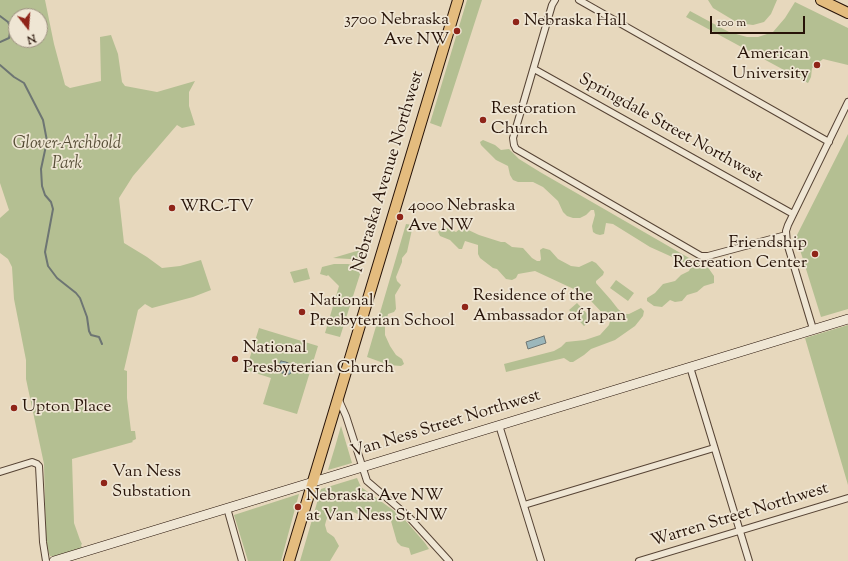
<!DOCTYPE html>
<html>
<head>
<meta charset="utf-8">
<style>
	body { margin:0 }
	#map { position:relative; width:848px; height:561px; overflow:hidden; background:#e7d8bd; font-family:"Sorts Mill Goudy",serif }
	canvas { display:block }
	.north { position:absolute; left:8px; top:8px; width:40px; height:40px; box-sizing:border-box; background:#efe6d4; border:1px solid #9f9282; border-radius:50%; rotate:163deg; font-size:11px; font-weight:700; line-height:16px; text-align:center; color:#271308 }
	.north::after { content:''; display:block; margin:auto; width:14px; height:18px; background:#8f2418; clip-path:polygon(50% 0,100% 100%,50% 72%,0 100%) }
	.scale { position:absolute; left:710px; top:16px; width:95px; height:18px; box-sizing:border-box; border:2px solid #271308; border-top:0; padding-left:5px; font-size:12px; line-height:14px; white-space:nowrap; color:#271308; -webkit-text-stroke:3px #efe6d4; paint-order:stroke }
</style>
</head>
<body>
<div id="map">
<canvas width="848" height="561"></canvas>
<div class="north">N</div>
<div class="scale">100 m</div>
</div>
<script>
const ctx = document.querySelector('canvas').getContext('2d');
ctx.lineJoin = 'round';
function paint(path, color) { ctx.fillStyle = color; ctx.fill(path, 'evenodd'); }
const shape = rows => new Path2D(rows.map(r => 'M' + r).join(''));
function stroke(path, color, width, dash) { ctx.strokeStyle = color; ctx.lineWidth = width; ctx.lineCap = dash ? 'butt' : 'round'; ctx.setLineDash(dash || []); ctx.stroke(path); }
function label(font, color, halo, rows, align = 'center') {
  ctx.font = font + ' "Sorts Mill Goudy",serif'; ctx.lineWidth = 3.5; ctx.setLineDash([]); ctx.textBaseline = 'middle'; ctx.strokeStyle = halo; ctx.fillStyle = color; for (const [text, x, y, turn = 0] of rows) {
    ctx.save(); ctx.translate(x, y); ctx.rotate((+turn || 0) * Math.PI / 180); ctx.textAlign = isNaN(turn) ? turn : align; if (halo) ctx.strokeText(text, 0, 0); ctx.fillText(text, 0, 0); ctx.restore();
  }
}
const green = shape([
	[0,0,45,0,54,44,65,85,70,88,101,81,100,37,111,35,118,54,122,82,125,86,157,92,195,81,189,92,189,106,195,125,182,128,177,125,133,176,119,198,124,243,147,257,162,268,180,266,201,260,211,290,193,297,152,308,145,304,138,310,124,370,127,371,127,398,131,431,135,431,136,439,132,441,133,442,72,459,74,523,80,540,82,544,81,545,82,548,54,556,50,556,46,545,44,464,26,379,26,360,14,299,12,267,8,259,0,253,0,218,9,210,0,183],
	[16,16,40,16,40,40,16,40],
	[467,0,482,0,441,127,430,123],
	[708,0,777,0,771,14,764,22,753,25,738,23,713,8],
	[795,2,848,28,848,65,823,59,812,68,811,77,808,83,686,17,690,11,729,32,747,37,758,37,773,32,785,18],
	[848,134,848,309,821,317,796,237],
	[483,140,495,145,501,150,509,149,519,159,540,172,696,262,707,266,714,276,714,283,704,286,697,292,687,295,682,301,675,302,670,300,662,307,654,306,647,301,647,298,655,293,663,284,675,281,681,275,689,271,691,267,690,265,650,247,613,224,606,223,604,234,600,235,596,234,593,232,592,226,595,215,594,210,591,210,586,215,580,218,573,218,567,216,563,212,558,201,543,187,533,182,518,182,513,180,510,175,508,166,496,160,481,145,480,142],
	[406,224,413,225,407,252,402,258,402,262,396,277,397,281,401,285,395,295,396,309,394,312,388,314,385,326,385,335,390,346,396,355,402,359,404,364,401,366,389,365,367,357],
	[462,227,479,235,501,242,505,242,512,247,523,248,532,258,537,261,540,261,541,259,540,250,543,248,550,250,558,259,571,266,579,267,592,261,596,263,604,272,603,275,596,281,596,283,611,300,618,309,624,314,629,314,641,308,644,311,643,316,635,326,615,340,591,349,584,355,573,362,570,362,564,358,506,372,504,364,554,351,561,347,566,342,585,340,600,335,609,325,610,321,591,301,578,291,535,271,518,274,516,278,512,280,506,279,497,269,493,268,480,258,478,254,478,245,465,241,462,249,459,249,450,240,440,236,438,232,442,228,447,228,456,232],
	[360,250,365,252,365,254,363,263,350,259,333,258],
	[334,264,348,264,362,268,340,337,325,333,339,286,328,275,327,276,320,274,322,267],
	[307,268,310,279,294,283,290,272],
	[616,280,634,293,628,301,610,288],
	[577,303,592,319,584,326,569,310],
	[848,325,848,485,805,338],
	[259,328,318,346,297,414,263,404,271,378,246,370],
	[341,426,352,463,328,470,335,447],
	[357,478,361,487,393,510,405,520,425,543,429,549,411,555,409,548,401,546,397,542,391,521,375,516,362,516,351,511,339,512,335,516,327,518,326,521,325,525,327,532,334,537,339,546,330,561,300,561,321,489],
	[299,494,281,561,248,561,234,515]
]);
const water = shape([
	[544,336,546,343,528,349,526,342,544,336],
	[281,361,286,362,292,365,292,369,286,368,287,362,285,367,279,366,284,368,283,373,286,368,292,371,290,374,284,374,278,371,278,366,281,361]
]);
const stream = shape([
	[0,16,8,22,11,28,9,38,0,42],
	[0,65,14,77,24,83,43,120,47,141,41,169,42,186,45,195,51,202,53,209,45,252,48,266,57,278,76,293,80,298,87,317,89,331,91,335,99,337,102,344]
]);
const street = shape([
	[555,0,552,5,513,138,514,145,516,149,701,256,708,256,786,235],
	[579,0,829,142],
	[534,69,793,214],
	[813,329,787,243,786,231,788,225,848,102],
	[690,367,749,561],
	[338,398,346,416,367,481,408,516,449,561],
	[499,425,541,561],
	[0,472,32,462,37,464,39,466,43,542,46,561],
	[524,505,714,448],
	[227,508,242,561],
	[639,561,848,498]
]);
const secondary = shape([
	[54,561,848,319]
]);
const primary = shape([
	[821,0,848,13],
	[289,561,458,0]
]);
const markers = [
	[516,22,4,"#8f2418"],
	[457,31,4,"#8f2418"],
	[817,65,4,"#8f2418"],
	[483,120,4,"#8f2418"],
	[172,208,4,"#8f2418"],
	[400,217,4,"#8f2418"],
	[815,254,4,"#8f2418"],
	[465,307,4,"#8f2418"],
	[302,312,4,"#8f2418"],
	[235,359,4,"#8f2418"],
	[14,408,4,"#8f2418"],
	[104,483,4,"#8f2418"],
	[298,507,4,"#8f2418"]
];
const poiNames = [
	["3700 Nebraska",449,21,"right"],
	["Ave NW",449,41,"right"],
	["Nebraska Hall",524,22],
	["American",809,55,"right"],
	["University",809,75,"right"],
	["Restoration",491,110],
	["Church",491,130],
	["4000 Nebraska",408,207],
	["Ave NW",408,227],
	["WRC-TV",180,208],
	["Friendship",807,244,"right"],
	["Recreation Center",807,264,"right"],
	["Residence of the",473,297],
	["Ambassador of Japan",473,317],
	["National",310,302],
	["Presbyterian School",310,322],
	["National",243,349],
	["Presbyterian Church",243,369],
	["Upton Place",22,408],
	["Van Ness",112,473],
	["Substation",112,493],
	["Nebraska Ave NW",306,497],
	["at Van Ness St NW",306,517]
];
const streetNames = [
	["Springdale Street Northwest",670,129,29],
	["Nebraska Avenue Northwest",389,172,-73],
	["Van Ness Street Northwest",446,425,-17],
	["Warren Street Northwest",740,516,-17]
];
const parkNames = [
	["Glover-Archbold",67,145],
	["Park",67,165]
];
paint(green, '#b4bf92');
paint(water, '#9bb7bb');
stroke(water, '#6d7573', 1);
stroke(stream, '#6d7573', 2);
stroke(street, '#574435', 8);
stroke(secondary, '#271308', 10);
stroke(primary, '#271308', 12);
stroke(street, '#efe6d4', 6);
stroke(secondary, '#efe6d4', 9);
stroke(primary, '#e4bc7e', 10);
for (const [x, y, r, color] of markers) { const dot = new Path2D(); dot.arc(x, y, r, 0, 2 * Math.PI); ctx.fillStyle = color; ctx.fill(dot); stroke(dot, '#efe6d4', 1.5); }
label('17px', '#271308', '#efe6d4', poiNames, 'left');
label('17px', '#271308', '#efe6d4', streetNames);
label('italic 17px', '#584f38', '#efe6d4', parkNames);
</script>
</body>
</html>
